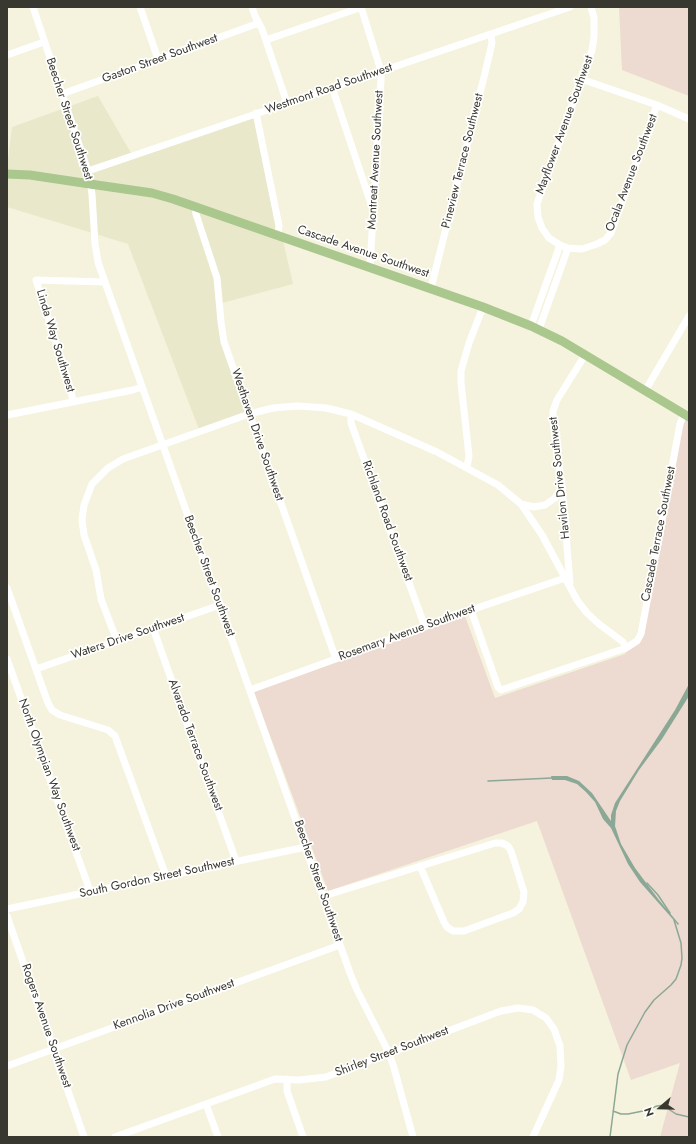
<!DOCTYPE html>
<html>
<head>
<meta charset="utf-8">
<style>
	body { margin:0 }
	#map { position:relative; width:696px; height:1144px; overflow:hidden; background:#f5f3dd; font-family:Jost,sans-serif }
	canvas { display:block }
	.frame { position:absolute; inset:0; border:8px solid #393830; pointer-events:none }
	.north { position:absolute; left:640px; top:1088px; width:40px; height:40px; -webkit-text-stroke:3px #fff; paint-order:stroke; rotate:250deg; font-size:11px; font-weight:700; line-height:16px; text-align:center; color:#393830 }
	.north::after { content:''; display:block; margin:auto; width:14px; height:18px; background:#393830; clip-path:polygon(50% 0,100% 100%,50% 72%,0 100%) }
</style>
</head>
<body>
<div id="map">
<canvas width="696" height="1144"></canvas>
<div class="frame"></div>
<div class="north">N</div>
</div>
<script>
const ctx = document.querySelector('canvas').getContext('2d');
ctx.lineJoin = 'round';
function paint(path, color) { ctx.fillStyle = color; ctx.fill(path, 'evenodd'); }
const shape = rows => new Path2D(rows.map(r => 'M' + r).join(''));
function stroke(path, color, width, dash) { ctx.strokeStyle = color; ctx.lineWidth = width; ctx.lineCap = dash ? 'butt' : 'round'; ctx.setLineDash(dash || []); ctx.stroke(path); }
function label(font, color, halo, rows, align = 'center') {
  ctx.font = font + ' Jost,sans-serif'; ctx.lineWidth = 3.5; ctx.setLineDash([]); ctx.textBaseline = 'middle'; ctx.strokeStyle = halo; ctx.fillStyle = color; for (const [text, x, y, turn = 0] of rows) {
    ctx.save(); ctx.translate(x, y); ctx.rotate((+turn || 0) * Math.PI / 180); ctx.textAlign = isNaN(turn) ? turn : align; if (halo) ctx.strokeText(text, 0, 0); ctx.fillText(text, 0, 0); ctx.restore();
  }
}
const built = shape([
	[98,96,131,153,257,110,282,236,293,284,222,303,221,334,249,418,200,432,128,244,7,207,7,166,12,127]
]);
const green = shape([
	[619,7,689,7,689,96,622,70],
	[681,412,689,416,689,1137,660,1137,680,1063,631,1080,537,821,328,891,253,690,465,616,495,698,625,654,643,632]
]);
const water = shape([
	[689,684,689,696,662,739,639,770,620,801,616,811,615,826,621,844,635,868,659,900,679,924,678,925,640,882,628,864,611,828,603,819,595,802,586,792,577,784,565,780,552,780,551,776,567,776,579,781,592,793,611,821,611,815,615,803,675,710]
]);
const stream = shape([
	[488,781,552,778],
	[647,883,658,895,670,913],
	[613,1111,621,1114,628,1114,643,1111,657,1106,665,1105,670,1110,676,1114,689,1117],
	[610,1137,618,1074,627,1045,645,1012,654,1000,671,985,676,979,681,965,682,958,681,943,674,920]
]);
const minor = shape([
	[33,7,88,171,92,194,95,244,98,262,105,282,350,973,357,990,389,1053,394,1068,413,1137],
	[140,7,158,59],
	[252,7,255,16,262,29,287,103],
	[361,7,381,71,381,79,370,267],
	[591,7,594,18,594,37,592,50,541,192,537,204,538,217,542,228,549,238,560,245,568,248,582,249,597,244,605,240,611,233,657,105],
	[266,40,362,7],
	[7,55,44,42],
	[581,79,657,105,689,119],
	[332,87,372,207],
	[62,94,259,23],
	[256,113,279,226,278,235],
	[88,171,570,7],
	[195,206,196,214,217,278,221,322,224,342,336,659],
	[431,288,485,73,492,43,491,34],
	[531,326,560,245],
	[539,329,568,248],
	[645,391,689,316],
	[73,402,71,390,36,280,105,282],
	[351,414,351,423,425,627],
	[7,415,133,390,142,387],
	[467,467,469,456,461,383,461,371,469,343,483,307],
	[521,504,534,507,545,505,555,498,562,487],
	[570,583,562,487,553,420,553,411,557,400,585,355],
	[7,588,48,703,52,710,60,715,108,730,115,736,166,876],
	[471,610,498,687,501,690,626,648,637,641,641,634,680,424,684,414],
	[153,628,236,861],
	[117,641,101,599,96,570,84,535,82,520,84,505,92,484,108,468,123,459,249,414,273,408,297,406,326,408,351,414,437,452,498,485,521,504,542,535,577,600,587,613,599,624,623,642,626,648],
	[7,659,90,891],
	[36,669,220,605],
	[250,690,471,610,565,578],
	[324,896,495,843,502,843,508,846,511,851,524,892,523,902,519,909,513,913,464,931,453,931,447,927,444,922,420,866],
	[7,909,306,847],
	[7,916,84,1137],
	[7,1066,340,945],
	[287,1079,287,1091,303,1137],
	[206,1104,218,1137],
	[115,1137,275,1079,299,1080,326,1077,501,1011,518,1008,533,1010,546,1018,554,1029,560,1046,561,1066,559,1080,533,1137]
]);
const major = shape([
	[7,174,30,175,90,184,152,193,173,199,483,307,531,326,562,341,689,417]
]);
const streetNames = [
	["Gaston Street Southwest",160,59,-20],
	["Westmont Road Southwest",329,89,-19],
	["Beecher Street Southwest",69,119,72],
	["Mayflower Avenue Southwest",565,125,-70],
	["Montreat Avenue Southwest",376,160,-87],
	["Pineview Terrace Southwest",463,161,-76],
	["Ocala Avenue Southwest",632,173,-69],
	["Cascade Avenue Southwest",363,252,19],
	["Linda Way Southwest",55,341,73],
	["Westhaven Drive Southwest",257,435,71],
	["Havilon Drive Southwest",560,478,-96],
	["Richland Road Southwest",387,521,70],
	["Cascade Terrace Southwest",659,534,-79],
	["Beecher Street Southwest",209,576,70],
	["Rosemary Avenue Southwest",407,633,-20],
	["Waters Drive Southwest",128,637,-19],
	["Alvarado Terrace Southwest",195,745,70],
	["North Olympian Way Southwest",49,775,70],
	["South Gordon Street Southwest",157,878,-12],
	["Beecher Street Southwest",318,881,71],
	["Kennolia Drive Southwest",174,1005,-20],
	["Rogers Avenue Southwest",46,1026,71],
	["Shirley Street Southwest",392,1052,-21]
];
paint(built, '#eae8ca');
paint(green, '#eddad0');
paint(water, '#8ba896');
stroke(stream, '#8ba896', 1.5);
stroke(minor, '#fff', 7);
stroke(major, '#aac78e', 9);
label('12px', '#393830', '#fff', streetNames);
</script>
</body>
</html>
